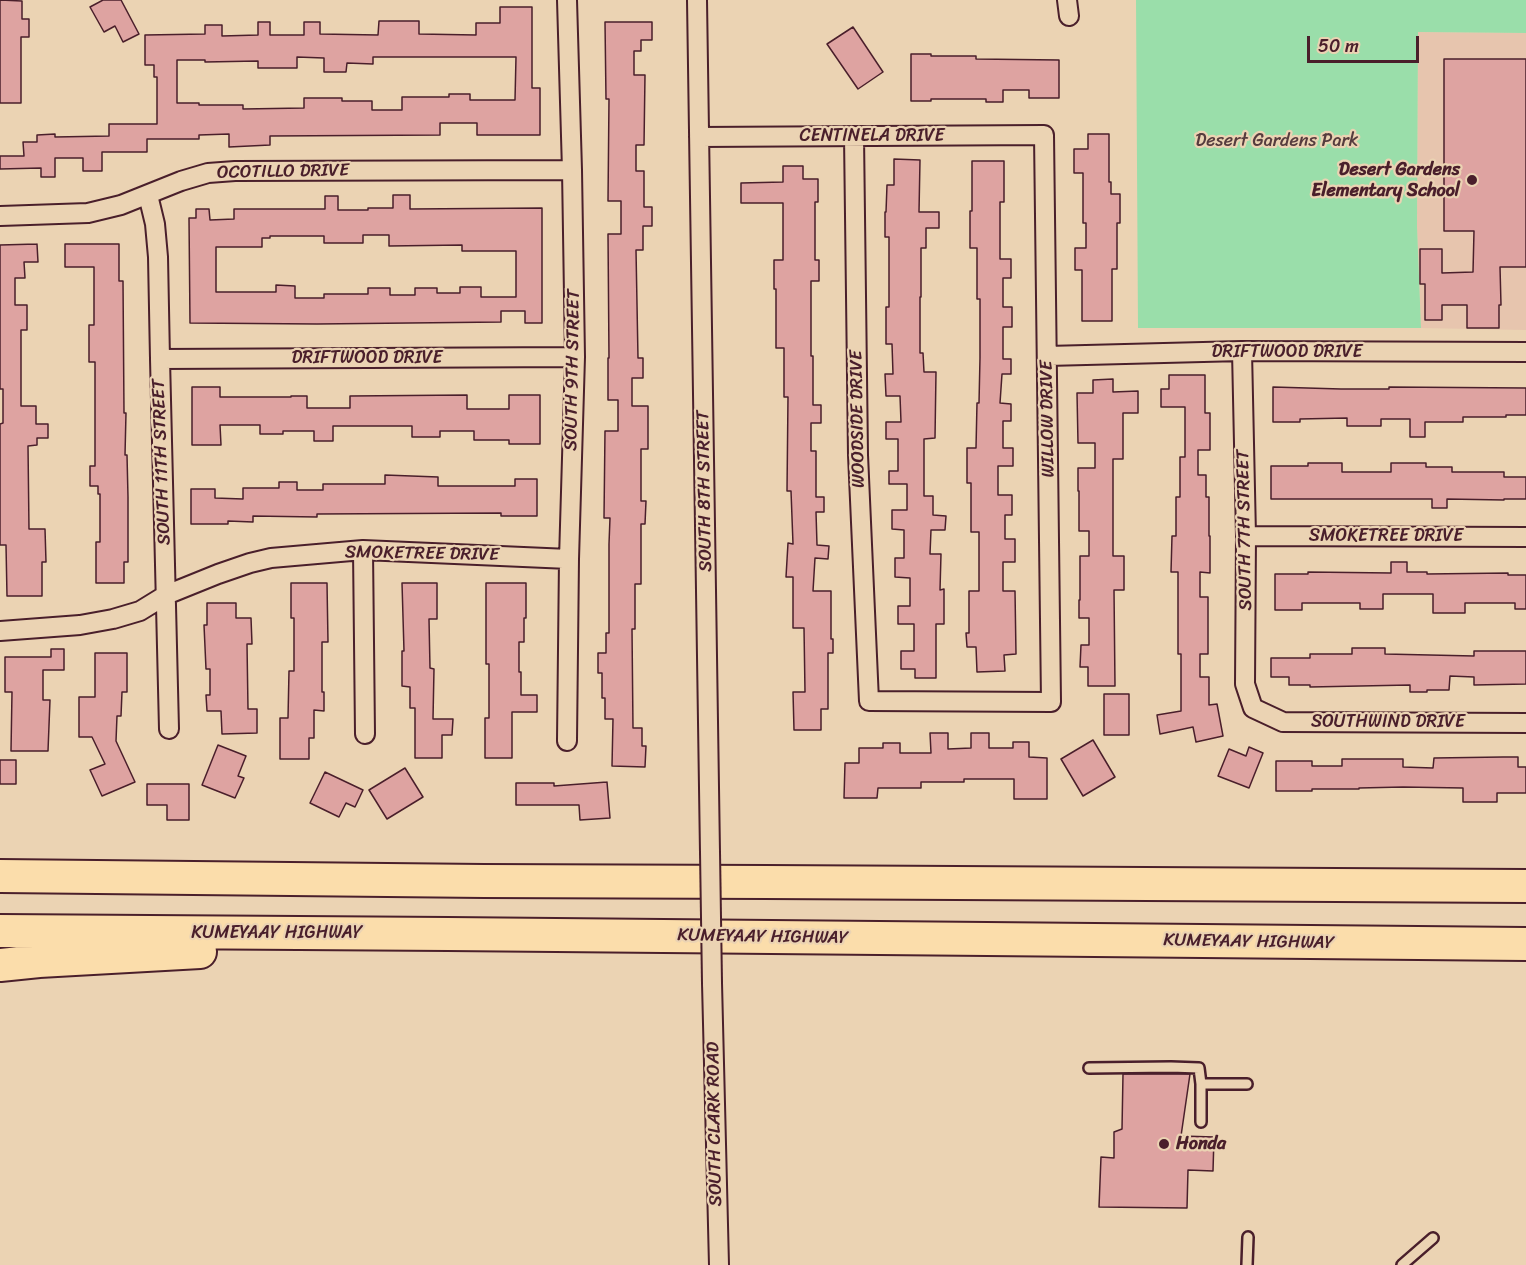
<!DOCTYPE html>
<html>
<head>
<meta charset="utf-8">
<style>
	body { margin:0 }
	#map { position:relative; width:1526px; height:1265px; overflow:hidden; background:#ebd3b3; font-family:Sriracha,sans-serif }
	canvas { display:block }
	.scale { position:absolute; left:1307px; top:36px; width:112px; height:27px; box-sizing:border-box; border:3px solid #4a1f2b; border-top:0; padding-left:8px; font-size:18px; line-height:21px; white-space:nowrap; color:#4a1f2b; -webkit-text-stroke:4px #ebd3b3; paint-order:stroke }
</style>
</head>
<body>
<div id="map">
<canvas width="1526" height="1265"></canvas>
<div class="scale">50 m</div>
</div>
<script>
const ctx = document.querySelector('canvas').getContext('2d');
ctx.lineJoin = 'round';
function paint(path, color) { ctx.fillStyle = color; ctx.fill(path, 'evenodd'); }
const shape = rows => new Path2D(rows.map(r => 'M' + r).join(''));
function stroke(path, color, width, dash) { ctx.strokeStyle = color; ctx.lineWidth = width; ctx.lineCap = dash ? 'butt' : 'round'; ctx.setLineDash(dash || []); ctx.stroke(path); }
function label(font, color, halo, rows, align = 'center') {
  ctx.font = font + ' Sriracha,sans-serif'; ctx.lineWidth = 4.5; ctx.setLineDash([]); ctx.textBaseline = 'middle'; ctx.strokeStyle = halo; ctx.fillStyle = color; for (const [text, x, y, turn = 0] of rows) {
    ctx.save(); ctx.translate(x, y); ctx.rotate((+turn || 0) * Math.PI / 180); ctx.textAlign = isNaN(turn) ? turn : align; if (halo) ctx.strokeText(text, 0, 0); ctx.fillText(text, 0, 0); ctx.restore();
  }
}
const built = shape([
	[1418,32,1526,33,1526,330,1421,328,1417,226]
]);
const green = shape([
	[1136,0,1526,0,1526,33,1418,32,1417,226,1421,328,1138,328]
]);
const building = shape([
	[0,0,22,1,22,19,29,19,29,37,21,37,21,103,0,103,0,0],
	[103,0,121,0,139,34,123,42,115,26,104,32,90,7,103,0],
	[500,7,532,7,532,88,540,88,540,135,477,135,477,123,440,123,440,135,270,136,270,145,229,147,229,134,199,135,199,139,147,139,147,152,102,152,102,171,83,171,83,158,55,158,55,177,41,177,41,168,0,169,0,156,24,156,23,142,37,142,37,135,55,134,55,137,109,136,109,124,157,124,157,77,154,77,154,65,145,65,145,35,205,34,205,25,222,25,222,36,258,35,258,22,270,22,270,35,304,35,304,22,320,22,320,34,378,35,379,21,419,21,419,34,476,35,476,23,500,23,500,7],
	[297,57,324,58,324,72,346,72,347,63,373,64,373,57,516,57,515,100,470,100,470,94,449,94,449,97,402,97,402,110,372,110,372,101,342,101,342,98,304,98,304,108,243,109,243,105,199,105,199,103,177,103,177,60,205,60,205,62,258,61,258,68,297,68,297,57],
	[605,22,652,22,652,40,641,40,641,51,634,51,634,75,645,75,644,145,636,145,636,171,644,171,644,207,652,207,652,226,643,226,643,250,636,250,638,358,643,358,643,378,632,378,632,406,648,406,648,449,641,449,641,501,646,501,645,524,641,524,641,584,635,584,635,629,632,629,633,728,642,728,642,746,646,746,645,767,612,766,613,719,605,719,605,698,602,698,602,673,598,673,598,653,606,653,606,633,609,633,609,544,610,518,604,518,605,431,618,431,618,400,608,400,608,358,609,358,608,234,621,234,621,201,608,201,609,99,606,99,605,22],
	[853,27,883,72,858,89,827,44,853,27],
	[911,54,931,54,931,56,976,56,976,59,1059,60,1059,98,1029,98,1029,90,1003,90,1003,102,986,102,986,99,931,99,931,101,911,101,911,54],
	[1444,59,1526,59,1526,267,1500,267,1501,305,1499,305,1499,328,1467,328,1467,305,1442,305,1442,320,1425,320,1425,284,1420,284,1420,249,1442,249,1442,273,1473,272,1474,231,1444,231,1444,59],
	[1088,134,1109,134,1109,182,1111,182,1111,194,1120,194,1120,223,1117,223,1117,269,1112,269,1112,321,1082,321,1082,270,1075,270,1075,248,1086,248,1086,223,1083,223,1083,173,1074,173,1074,149,1088,149,1088,134],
	[894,159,920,160,919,212,939,212,939,228,926,228,926,248,921,248,921,297,920,297,920,353,923,353,924,372,936,372,935,438,924,439,924,496,933,496,933,515,946,516,945,530,931,530,930,554,941,554,940,590,944,589,944,624,936,624,936,678,915,678,915,669,901,669,901,651,914,651,914,624,898,624,898,606,910,606,910,578,895,577,895,558,904,558,904,530,892,529,892,510,907,510,907,484,889,484,889,471,898,471,898,439,886,439,886,422,901,422,900,396,886,396,885,374,893,374,892,344,886,344,886,307,889,307,889,237,885,237,885,212,886,212,887,185,894,185,894,159],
	[972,161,1004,161,1004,202,1000,202,1000,259,1011,259,1011,278,1003,278,1003,307,1012,307,1012,327,1003,327,1003,359,1011,359,1011,374,1002,374,1000,403,1011,404,1011,421,1003,421,1003,448,1013,448,1013,466,998,466,998,495,1012,495,1012,515,1005,515,1005,539,1015,539,1015,562,1003,562,1003,591,1015,591,1016,654,1004,655,1005,671,977,672,976,647,967,647,966,633,969,633,969,591,979,591,979,532,971,532,971,483,967,483,967,448,976,448,977,403,979,403,980,358,980,299,977,299,977,248,970,248,970,211,972,211,972,161],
	[783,166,803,166,803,179,818,179,818,202,815,202,815,260,819,260,819,281,811,281,811,356,813,356,813,405,821,405,821,423,811,423,811,451,816,451,816,497,824,497,824,512,816,512,817,545,829,546,828,559,815,558,813,591,831,591,831,639,833,639,833,653,828,653,828,709,821,709,821,730,794,730,793,692,805,692,804,628,793,628,793,577,786,577,788,543,793,544,791,491,787,491,788,397,784,397,784,348,776,348,776,289,774,289,774,260,783,260,783,203,741,203,741,183,783,182,783,166],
	[393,195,410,195,410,209,542,208,542,323,525,323,525,311,501,311,501,322,317,324,190,323,189,218,196,218,196,209,209,209,210,220,234,219,234,209,325,209,325,196,338,196,338,210,368,210,368,208,393,208,393,195],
	[363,235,389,235,389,246,462,245,462,251,516,251,516,297,481,297,481,287,460,287,460,293,437,293,437,288,415,288,415,295,390,295,390,288,368,288,368,294,324,294,324,298,295,298,295,286,276,285,276,292,216,292,216,247,262,247,262,238,270,238,270,236,324,236,324,243,363,243,363,235],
	[37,244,38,262,24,262,25,278,15,278,15,305,27,305,27,330,21,330,21,406,36,406,36,424,48,424,48,438,37,438,37,445,28,446,29,529,45,529,46,562,42,562,42,596,7,596,6,545,0,545,0,424,3,423,3,389,0,389,0,245,37,244],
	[65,244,119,244,119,281,123,281,124,413,126,413,125,455,127,455,128,497,128,562,124,562,124,583,96,583,96,542,100,542,100,494,98,494,98,486,90,486,90,466,95,466,95,362,89,362,89,325,94,325,94,267,65,267,65,244],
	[1169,375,1205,375,1205,413,1210,413,1210,450,1198,450,1198,475,1206,475,1206,497,1209,497,1209,536,1210,536,1210,573,1200,572,1200,597,1208,597,1208,654,1200,654,1200,677,1209,677,1209,705,1217,704,1223,736,1196,742,1193,727,1160,734,1157,715,1181,711,1181,654,1178,654,1178,572,1171,572,1172,536,1176,536,1176,497,1180,497,1180,457,1185,457,1185,407,1161,407,1161,389,1169,389,1169,375],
	[1113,379,1113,392,1138,391,1138,413,1123,413,1123,459,1113,459,1113,556,1124,556,1124,590,1114,590,1115,686,1088,686,1088,667,1080,667,1081,645,1089,645,1089,618,1079,618,1079,600,1080,600,1080,556,1089,556,1089,531,1079,531,1079,491,1078,491,1078,468,1095,468,1095,443,1078,443,1077,393,1093,393,1093,380,1113,379],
	[192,387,220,387,220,397,291,397,291,396,307,396,307,408,350,408,350,396,467,395,467,409,509,409,509,395,540,395,540,444,509,444,509,440,474,440,474,431,440,431,440,437,412,437,412,426,333,426,333,441,314,441,314,431,283,431,283,434,260,434,260,425,220,425,221,445,192,445,192,387],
	[1273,387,1341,389,1389,389,1389,387,1526,388,1526,415,1506,415,1506,417,1463,417,1463,422,1425,422,1425,437,1410,437,1410,419,1381,419,1381,426,1347,426,1347,418,1300,419,1300,422,1273,422,1273,387],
	[1308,463,1342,463,1342,472,1391,472,1391,463,1426,463,1426,467,1452,467,1452,472,1504,472,1504,477,1526,477,1526,499,1504,499,1504,500,1447,499,1447,508,1432,508,1432,499,1271,499,1271,466,1308,466,1308,463],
	[385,475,438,477,438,486,515,486,515,479,537,479,537,516,501,516,501,513,317,514,317,517,253,516,253,522,228,521,228,524,191,524,191,489,215,489,215,498,243,499,243,488,279,488,279,482,297,482,297,490,323,490,323,484,385,484,385,475],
	[1391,562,1407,562,1407,572,1427,572,1427,574,1508,573,1508,575,1526,575,1526,609,1515,609,1515,603,1465,603,1465,613,1433,613,1433,594,1383,594,1383,609,1360,609,1360,603,1302,603,1302,610,1275,610,1275,574,1308,574,1308,572,1391,573,1391,562],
	[291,583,327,583,328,642,322,642,322,692,324,692,324,711,314,710,314,738,309,738,309,759,280,759,280,718,288,718,289,671,294,671,294,618,291,618,291,583],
	[402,583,437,583,437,619,429,619,430,668,434,669,433,719,453,719,452,735,442,735,442,758,415,758,415,708,410,708,410,687,402,686,402,651,404,651,402,583],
	[486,583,526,583,526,618,524,618,524,642,519,642,519,672,521,672,521,695,537,695,537,712,512,712,512,758,485,758,485,718,489,718,489,664,486,664,486,583],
	[207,603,236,603,236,618,251,618,252,644,247,644,248,709,257,709,257,733,222,734,221,711,207,711,206,695,210,695,210,669,206,669,204,625,207,625,207,603],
	[1352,648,1385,648,1385,654,1474,656,1474,651,1526,651,1526,684,1474,685,1474,677,1450,676,1449,690,1427,690,1427,692,1410,692,1410,685,1310,687,1310,685,1289,685,1289,677,1271,677,1271,658,1310,658,1310,654,1352,654,1352,648],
	[51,649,64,649,64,670,43,670,43,700,50,700,48,751,11,751,12,692,5,692,5,657,51,657,51,649],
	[95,653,127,653,127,692,122,692,121,716,117,716,116,741,135,782,102,796,90,770,105,764,92,737,79,737,79,697,95,697,95,653],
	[1104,694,1129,694,1129,735,1104,735,1104,694],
	[930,733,948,733,948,749,971,748,971,733,989,733,989,748,1013,748,1013,742,1029,742,1029,757,1047,758,1047,799,1014,799,1014,779,964,779,964,782,921,782,921,788,878,788,877,798,844,798,845,763,859,763,859,748,883,748,883,743,900,743,900,753,931,753,930,733],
	[1093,740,1115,777,1083,796,1061,759,1093,740],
	[218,745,246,756,238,776,244,778,235,798,202,785,218,745],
	[1249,747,1263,753,1249,788,1218,776,1229,749,1246,756,1249,747],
	[1503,757,1518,757,1518,767,1526,767,1526,793,1497,793,1497,802,1463,802,1463,788,1403,787,1359,788,1359,789,1312,789,1312,791,1276,791,1276,761,1312,761,1312,766,1342,766,1342,759,1403,759,1403,767,1433,768,1434,758,1503,757],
	[0,760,16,760,16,784,0,784,0,760],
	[405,768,423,797,387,819,369,790,405,768],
	[325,772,363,790,355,807,346,803,339,817,310,803,325,772],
	[607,782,610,818,580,820,579,805,516,805,516,783,554,783,554,786,607,782],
	[147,784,189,784,189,820,167,820,167,805,147,805,147,784],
	[1123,1074,1190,1074,1181,1136,1214,1137,1213,1171,1188,1170,1187,1208,1099,1207,1101,1157,1114,1158,1114,1132,1122,1129,1123,1074]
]);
const lane = shape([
	[1089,1068,1171,1067,1199,1068,1201,1084,1247,1084],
	[1201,1122,1201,1084],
	[1247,1265,1248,1237],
	[1402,1265,1433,1238]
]);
const street = shape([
	[567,0,572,170,575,357,569,559,567,741],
	[697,0,710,852],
	[1067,0,1069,16],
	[699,137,1044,135,1051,702,869,701,858,455,854,136],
	[148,195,155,224,158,257,160,359,169,729],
	[0,216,88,213,121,205,181,181,208,173,235,171,572,170],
	[1242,351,1246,536,1245,684,1253,708,1283,722,1526,723],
	[1047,356,1242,351,1526,352],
	[160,359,575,357],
	[1246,536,1526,537],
	[363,550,365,734],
	[0,631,80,625,113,619,140,611,166,595,218,574,250,563,271,558,363,550,569,559],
	[712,983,719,1265]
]);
const highway = shape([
	[0,876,484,881,766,882,1526,886],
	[0,931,448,934,1526,944],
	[0,965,39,961,200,952]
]);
const streetBridge = shape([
	[710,852,712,983]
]);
const markers = [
	[1472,180,6,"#4a1f2b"],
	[1164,1144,6,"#4a1f2b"]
];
const streetNames = [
	["CENTINELA DRIVE",872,136],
	["OCOTILLO DRIVE",283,172,-1],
	["DRIFTWOOD DRIVE",1287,352],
	["DRIFTWOOD DRIVE",367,358],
	["SOUTH 9TH STREET",573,370,-89],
	["WOODSIDE DRIVE",858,419,-91],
	["WILLOW DRIVE",1048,419,-91],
	["SOUTH 11TH STREET",162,462,-92],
	["SOUTH 8TH STREET",705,491,-91],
	["SOUTH 7TH STREET",1245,530,-91],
	["SMOKETREE DRIVE",1386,536],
	["SMOKETREE DRIVE",422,554,1],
	["SOUTHWIND DRIVE",1388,722],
	["KUMEYAAY HIGHWAY",277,933],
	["KUMEYAAY HIGHWAY",763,937,1],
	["KUMEYAAY HIGHWAY",1249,942,1],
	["SOUTH CLARK ROAD",715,1124,-91]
];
const parkNames = [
	["Desert Gardens Park",1277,141]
];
const poiNames = [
	["Desert Gardens",1460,170],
	["Elementary School",1460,191],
	["Honda",1176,1144,"left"]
];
paint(built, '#e7c5ae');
paint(green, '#9adeaa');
paint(building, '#dea3a1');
stroke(building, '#4a1f2b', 1.5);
stroke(lane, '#4a1f2b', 14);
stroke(street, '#4a1f2b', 22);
stroke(highway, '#4a1f2b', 36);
stroke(lane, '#ebd3b3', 9);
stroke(street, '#ebd3b3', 18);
stroke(highway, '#fbddab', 32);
stroke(streetBridge, '#4a1f2b', 22, []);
stroke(streetBridge, '#ebd3b3', 18);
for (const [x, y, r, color] of markers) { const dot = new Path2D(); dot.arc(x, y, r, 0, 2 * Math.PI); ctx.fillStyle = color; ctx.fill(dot); stroke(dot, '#ebd3b3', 2); }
label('18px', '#4a1f2b', '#ebd3b3', streetNames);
label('18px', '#563c3e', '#ebd3b3', parkNames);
label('bold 18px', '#4a1f2b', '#ebd3b3', poiNames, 'right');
</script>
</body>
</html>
